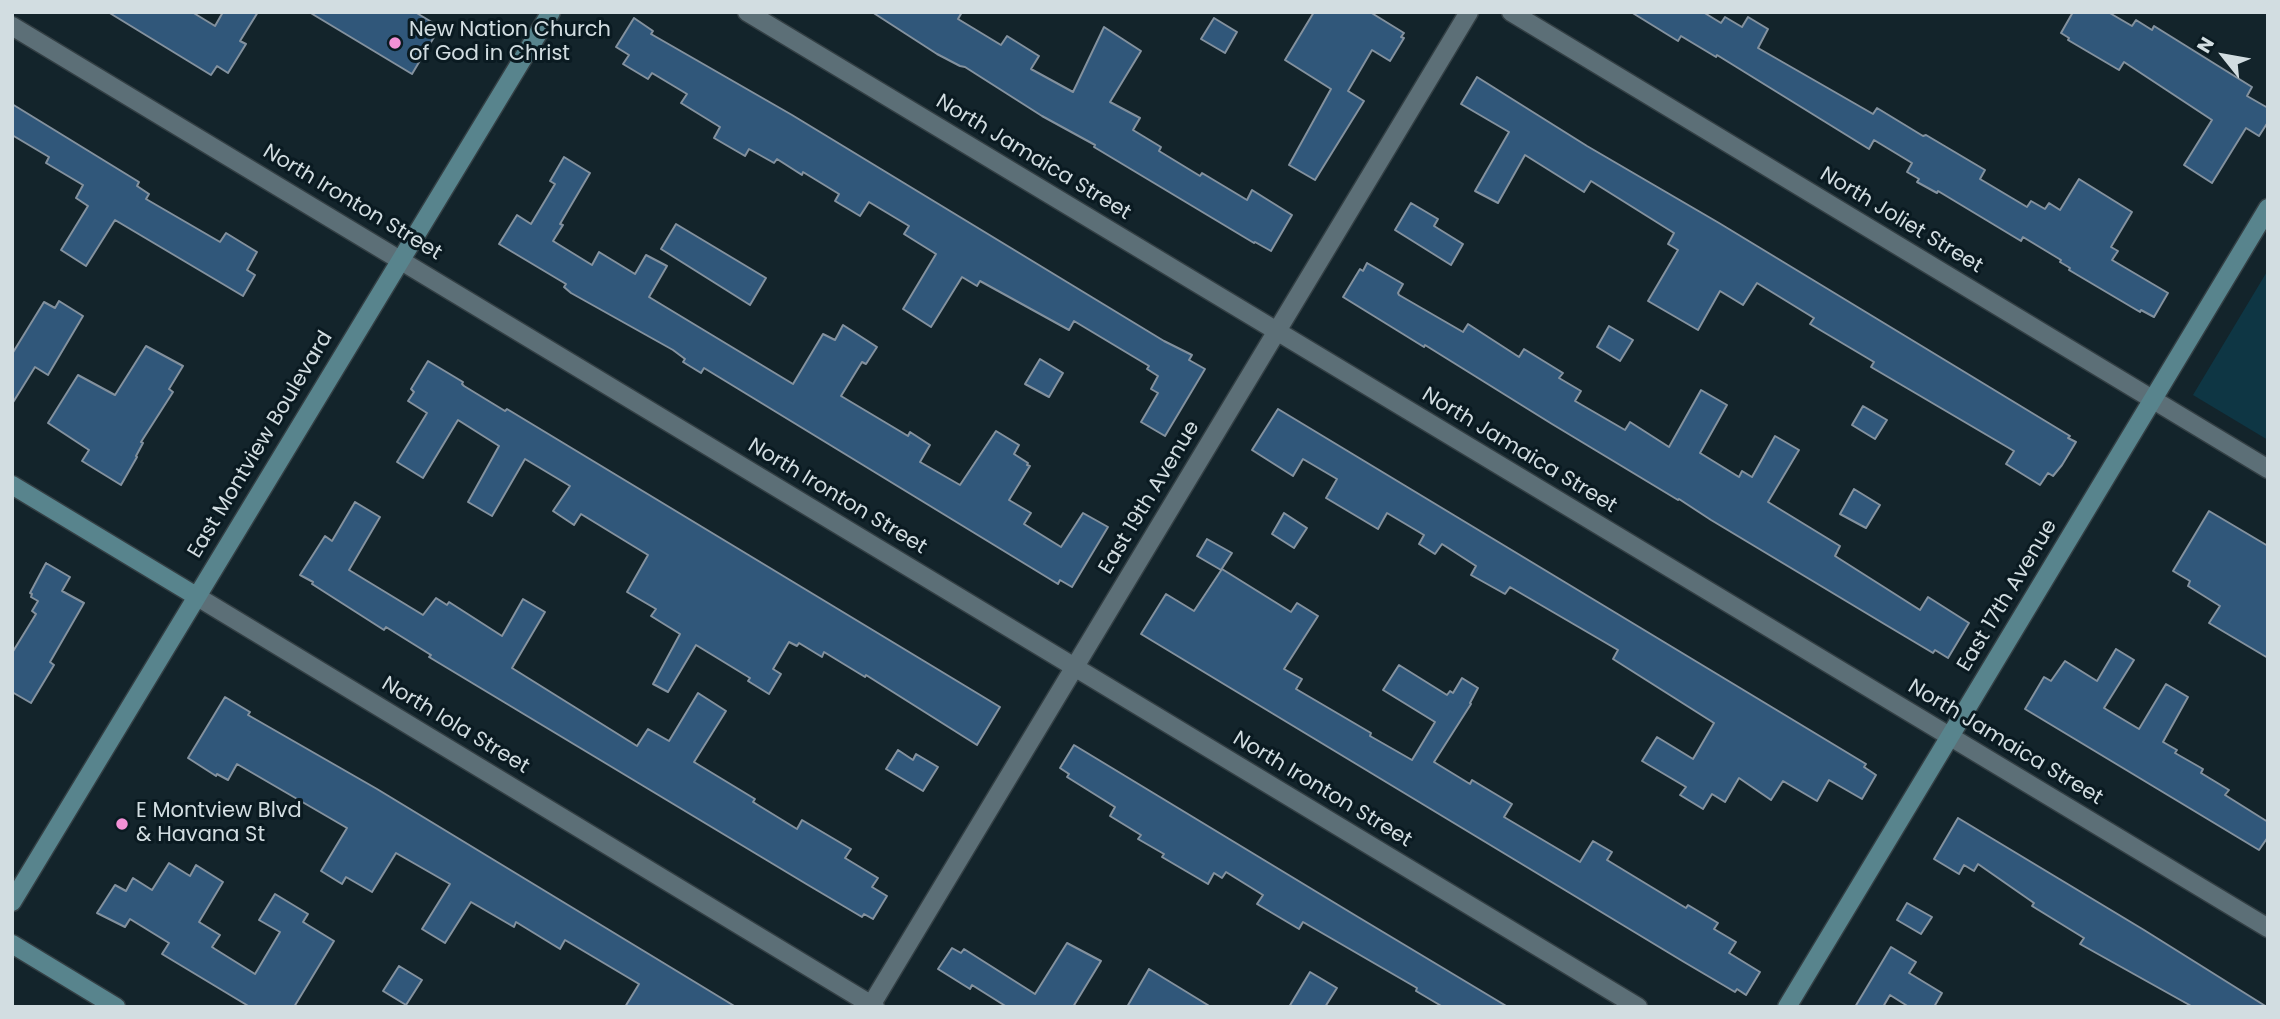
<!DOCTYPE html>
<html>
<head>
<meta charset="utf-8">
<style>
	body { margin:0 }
	#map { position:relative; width:2280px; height:1019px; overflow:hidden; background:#13242b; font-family:Poppins,sans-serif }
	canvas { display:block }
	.frame { position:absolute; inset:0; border:14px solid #d2dde1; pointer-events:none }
	.north { position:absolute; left:2189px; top:21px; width:70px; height:70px; -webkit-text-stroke:5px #0a1a21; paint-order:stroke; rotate:301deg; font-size:19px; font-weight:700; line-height:28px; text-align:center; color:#d2dde1 }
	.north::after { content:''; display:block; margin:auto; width:24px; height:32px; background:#d2dde1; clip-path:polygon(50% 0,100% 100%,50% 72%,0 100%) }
</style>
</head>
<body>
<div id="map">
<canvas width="2280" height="1019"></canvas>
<div class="frame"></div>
<div class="north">N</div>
</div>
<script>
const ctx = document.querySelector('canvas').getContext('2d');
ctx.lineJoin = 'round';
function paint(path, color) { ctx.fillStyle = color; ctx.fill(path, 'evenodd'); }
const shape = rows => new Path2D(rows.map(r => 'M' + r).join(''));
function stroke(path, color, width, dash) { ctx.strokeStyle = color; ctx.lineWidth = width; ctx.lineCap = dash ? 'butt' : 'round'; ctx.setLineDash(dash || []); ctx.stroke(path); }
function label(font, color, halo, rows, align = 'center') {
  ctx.font = font + ' Poppins,sans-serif'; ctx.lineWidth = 6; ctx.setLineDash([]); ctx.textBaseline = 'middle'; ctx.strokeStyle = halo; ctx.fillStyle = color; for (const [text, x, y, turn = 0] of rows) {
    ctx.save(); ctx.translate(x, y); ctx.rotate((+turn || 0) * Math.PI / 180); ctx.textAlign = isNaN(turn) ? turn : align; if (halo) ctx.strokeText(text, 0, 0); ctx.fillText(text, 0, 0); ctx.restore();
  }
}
const green = shape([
	[2268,270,2268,440,2193,395]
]);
const building = shape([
	[108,12,192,12,215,26,223,12,258,12,240,41,246,44,228,73,217,66,211,75,108,12],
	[309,12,415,12,440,27,412,74,309,12],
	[872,12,962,12,958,19,1001,45,1007,36,1039,56,1031,69,1073,92,1104,27,1141,51,1110,102,1140,118,1133,130,1161,147,1159,151,1200,176,1202,173,1247,200,1252,190,1292,215,1271,251,1255,242,1254,243,1094,147,1095,145,1042,116,965,67,960,66,937,54,872,12],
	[1314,12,1370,12,1404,33,1401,37,1404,38,1390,61,1372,50,1348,91,1364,101,1315,180,1289,165,1331,89,1285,60,1314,12],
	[1631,12,1703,12,1721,23,1725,17,1742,27,1748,17,1768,29,1758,48,1873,114,1877,108,1923,136,1926,135,1985,170,1980,179,2027,207,2031,201,2045,209,2049,203,2060,210,2079,179,2132,212,2111,247,2118,251,2112,260,2168,293,2154,317,2141,310,2140,312,2069,270,2070,268,2060,262,2061,260,2023,237,2021,241,1938,191,1937,193,1917,182,1919,179,1907,172,1912,163,1874,140,1869,149,1717,55,1716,57,1681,36,1678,41,1631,12],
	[2073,12,2108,12,2132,26,2136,20,2152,30,2154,26,2252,87,2247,96,2268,108,2268,122,2259,136,2246,128,2212,183,2184,165,2212,120,2124,62,2119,70,2068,40,2069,38,2061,33,2073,12],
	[634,18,653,31,651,34,792,115,1164,341,1192,355,1189,360,1205,369,1165,436,1141,422,1158,393,1151,389,1158,376,1147,369,1149,366,1074,321,1069,330,980,281,977,286,962,277,931,327,903,309,936,254,904,234,909,226,869,202,860,216,835,201,839,194,803,172,802,175,777,159,774,163,749,149,745,156,714,138,720,127,681,103,687,94,652,73,648,79,623,64,629,55,616,47,634,18],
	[1214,18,1237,32,1225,53,1201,39,1214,18],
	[1477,77,1587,146,1719,223,2070,436,2068,438,2076,442,2062,465,2053,476,2048,473,2040,485,2006,464,2014,451,1871,367,1874,362,1810,324,1814,318,1757,283,1743,305,1720,291,1698,330,1648,301,1678,250,1668,244,1674,233,1591,181,1584,192,1525,155,1498,203,1475,191,1509,132,1461,104,1477,77],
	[12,104,139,182,137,186,149,194,146,199,220,242,226,233,257,252,247,270,255,275,243,296,115,220,86,266,61,250,88,206,76,198,83,185,46,163,49,157,12,135,12,104],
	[564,157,590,173,560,224,563,225,553,241,592,265,599,252,635,274,646,255,667,266,649,297,793,384,823,334,835,340,843,325,877,347,866,364,862,362,841,396,908,436,910,432,930,445,920,462,960,485,996,431,1019,445,1014,454,1028,463,1027,465,1030,466,1009,500,1031,513,1024,524,1061,547,1083,513,1108,527,1072,587,1060,580,1058,584,704,368,701,373,683,362,685,359,673,350,571,293,564,287,566,284,499,244,517,215,531,224,555,184,550,181,564,157],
	[1411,203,1438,219,1434,226,1463,244,1451,265,1395,230,1411,203],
	[676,224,766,278,750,305,661,249,676,224],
	[1367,263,1403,284,1398,293,1399,295,1463,332,1468,324,1519,357,1524,349,1563,373,1559,378,1581,391,1575,401,1625,430,1630,422,1669,447,1701,390,1727,405,1700,453,1739,477,1742,471,1752,477,1775,436,1799,450,1768,502,1840,546,1835,556,1920,610,1928,597,1969,623,1948,658,1935,650,1933,653,1886,625,1711,520,1679,499,1678,500,1552,424,1425,345,1424,347,1343,297,1360,269,1363,271,1367,263],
	[59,301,83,316,48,375,35,367,12,404,12,354,44,302,55,308,59,301],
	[1609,326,1633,340,1620,361,1597,347,1609,326],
	[146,346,183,366,169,389,173,392,141,442,143,443,136,456,137,457,121,485,82,461,89,450,48,423,78,375,115,395,146,346],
	[1040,359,1063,373,1049,397,1025,384,1040,359],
	[428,361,463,382,462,384,464,386,505,411,507,409,1000,707,977,745,866,675,865,677,824,652,822,657,799,643,797,646,789,642,773,669,781,674,769,694,748,681,750,678,696,645,668,692,653,684,680,634,651,616,656,609,627,592,648,555,581,514,574,525,553,511,570,486,525,459,492,516,468,502,499,446,458,420,423,478,397,462,427,413,408,401,414,392,411,389,428,361],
	[1863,406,1887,420,1875,439,1852,425,1863,406],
	[1278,409,1866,764,1864,767,1876,775,1862,799,1829,780,1817,801,1783,781,1771,800,1739,778,1725,802,1712,794,1703,809,1680,795,1686,787,1642,761,1657,737,1693,759,1714,723,1613,659,1618,650,1510,587,1505,594,1471,575,1476,566,1442,544,1435,554,1419,544,1424,535,1387,513,1378,529,1326,498,1337,479,1303,459,1293,476,1252,450,1278,409],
	[1854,489,1880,505,1866,528,1840,514,1854,489],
	[355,502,380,517,349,570,423,615,436,598,447,605,449,602,502,636,523,599,545,612,512,668,637,746,648,729,669,741,698,693,726,711,694,762,755,799,753,802,797,829,802,820,851,849,845,858,878,878,872,887,887,896,873,919,864,914,862,917,808,885,429,657,431,655,386,627,384,630,312,584,313,582,300,575,325,536,332,541,355,502],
	[2209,511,2268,546,2268,658,2209,623,2220,606,2188,586,2190,581,2173,571,2209,511],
	[1284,513,1307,528,1294,548,1272,534,1284,513],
	[1207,539,1232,553,1221,570,1197,556,1207,539],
	[46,563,70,577,62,591,84,603,50,662,54,665,31,703,12,692,12,653,36,614,32,611,38,601,31,597,32,594,30,593,46,563],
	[1222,569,1291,612,1297,603,1318,616,1284,669,1302,679,1296,689,1371,733,1370,736,1412,760,1435,722,1383,690,1399,665,1447,695,1450,691,1453,693,1462,678,1478,688,1470,703,1471,704,1434,762,1470,784,1472,780,1512,804,1504,817,1580,862,1593,841,1612,852,1607,860,1686,908,1688,905,1718,923,1714,929,1736,942,1729,953,1760,972,1746,995,1737,989,1735,992,1684,962,1141,634,1166,594,1194,611,1222,569],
	[2116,649,2134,660,2104,708,2139,729,2166,684,2188,697,2163,742,2177,750,2175,753,2203,769,2201,773,2229,790,2225,795,2268,822,2268,837,2259,850,2025,709,2044,677,2051,681,2065,661,2097,681,2116,649],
	[225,697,250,712,248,715,377,789,736,1007,625,1007,639,984,565,940,560,949,516,922,514,927,471,902,445,943,422,929,450,884,396,853,372,892,346,877,342,884,321,871,347,828,237,764,228,780,217,774,216,776,188,758,225,697],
	[1074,745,1358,917,1508,1007,1443,1007,1416,991,1417,988,1303,922,1299,929,1257,904,1263,895,1226,872,1222,878,1214,873,1208,884,1162,857,1164,854,1138,839,1141,835,1110,816,1115,807,1067,777,1069,774,1060,768,1074,745],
	[898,750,913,760,916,754,938,767,923,791,886,769,898,750],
	[1958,818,2144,930,2267,1007,2193,1007,2080,944,2084,938,2032,906,2034,903,1978,864,1974,871,1964,865,1959,874,1934,859,1958,818],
	[169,863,190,876,196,865,223,882,199,922,220,935,212,947,215,949,255,974,280,932,259,920,275,894,308,914,303,922,334,941,294,1007,250,1007,162,954,169,943,130,919,125,927,97,913,115,885,126,891,133,878,152,890,169,863],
	[1907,903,1932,917,1921,934,1897,920,1907,903],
	[1067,943,1101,961,1073,1007,1007,1007,972,985,970,989,938,969,952,948,961,953,964,949,1035,994,1067,943],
	[1891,947,1916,962,1909,973,1942,993,1934,1007,1909,1007,1890,995,1883,1007,1855,1007,1891,947],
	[399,966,422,980,406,1005,383,991,399,966],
	[1149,969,1211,1007,1127,1007,1149,969],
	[1310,972,1337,988,1325,1007,1289,1007,1310,972]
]);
const street = shape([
	[747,12,2268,928],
	[1511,12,2268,469],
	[12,26,1638,1007],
	[196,596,875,1007],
	[870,1007,1469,12]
]);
const secondary = shape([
	[12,485,196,596],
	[12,902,551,12],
	[12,944,116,1007],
	[1787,1007,2268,208]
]);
const markers = [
	[395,43,7,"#f391d6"],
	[122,824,7,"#f391d6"]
];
const poiNames = [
	["New Nation Church",409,31],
	["of God in Christ",409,55],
	["E Montview Blvd",136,812],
	["& Havana St",136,836]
];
const streetNames = [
	["North Jamaica Street",1033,158,31],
	["North Ironton Street",352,203,31],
	["North Joliet Street",1901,221,31],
	["East Montview Boulevard",261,445,-59],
	["North Jamaica Street",1519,451,31],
	["North Ironton Street",837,497,31],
	["East 19th Avenue",1150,498,-59],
	["East 17th Avenue",2008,596,-59],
	["North Iola Street",455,726,31],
	["North Jamaica Street",2005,743,31],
	["North Ironton Street",1322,790,31]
];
paint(green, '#0e3644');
paint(building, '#30577a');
stroke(building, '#83919e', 2);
stroke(street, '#333f44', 21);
stroke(secondary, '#333f44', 21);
stroke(street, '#5c6f77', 18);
stroke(secondary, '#58848d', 18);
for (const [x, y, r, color] of markers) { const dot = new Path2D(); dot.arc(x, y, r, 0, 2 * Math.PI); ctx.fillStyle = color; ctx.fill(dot); stroke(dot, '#0a1a21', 2.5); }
label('21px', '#d2dde1', '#0a1a21', poiNames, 'left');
label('21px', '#d2dde1', '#0a1a21', streetNames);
</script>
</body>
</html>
